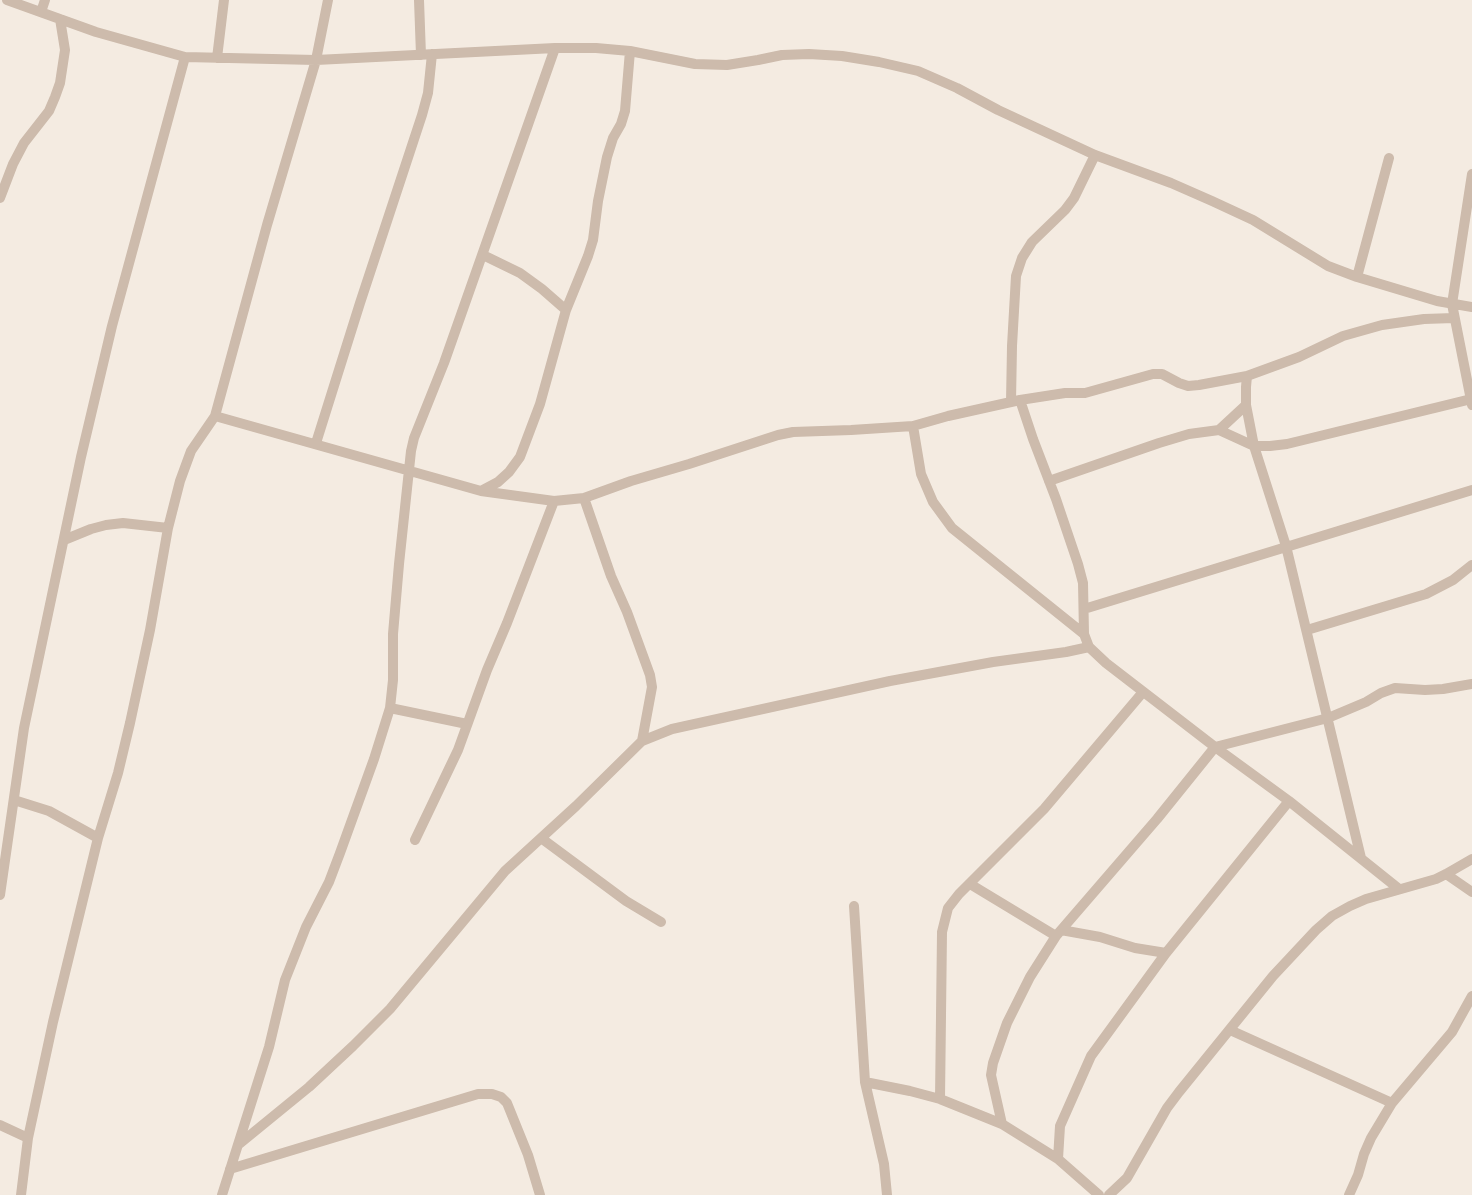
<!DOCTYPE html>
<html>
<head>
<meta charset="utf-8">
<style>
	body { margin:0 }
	canvas { display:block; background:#f4ebe1 }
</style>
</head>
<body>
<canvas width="1472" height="1195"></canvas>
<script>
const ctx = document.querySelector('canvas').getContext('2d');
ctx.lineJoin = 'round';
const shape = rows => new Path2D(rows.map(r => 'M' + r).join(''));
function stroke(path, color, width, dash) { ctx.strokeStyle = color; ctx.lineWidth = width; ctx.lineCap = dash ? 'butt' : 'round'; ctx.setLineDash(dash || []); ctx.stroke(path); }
const street = shape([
	[7,0,96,32,185,57,316,60,555,48,596,48,630,51,695,64,727,65,758,60,782,55,809,54,842,56,879,62,918,71,957,88,998,110,1095,155,1171,183,1212,201,1253,220,1328,266,1357,277,1437,301,1472,307],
	[419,0,421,55],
	[41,12,45,0],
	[217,58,224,0],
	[0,198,13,164,24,143,49,111,55,97,60,83,65,50,60,19],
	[483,255,520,273,542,289,566,310],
	[1357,277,1389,158],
	[1247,376,1246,387,1246,405,1254,446,1286,546,1361,858],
	[1020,400,1033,439,1056,499,1078,564,1083,583,1084,634],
	[1011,402,1012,346,1016,276,1022,258,1032,242,1065,210,1074,198,1095,155],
	[1472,405,1452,304,1472,174],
	[215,416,481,491,554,501,584,498,631,481,689,464,778,435,793,432,851,430,913,426,948,416,1020,400,1065,393,1085,393,1153,374,1162,374,1179,383,1188,386,1199,385,1247,376,1299,357,1343,336,1382,325,1424,319,1454,318],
	[913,426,921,474,933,502,952,528,1084,634,1089,647,1106,663,1215,747,1289,801,1399,889],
	[1219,430,1246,405],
	[316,443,360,303,422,115,428,93,432,54],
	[1049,481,1159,443,1189,434,1219,430,1254,446,1270,446,1287,444,1471,399],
	[481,491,498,482,509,472,520,457,540,404,566,310,588,256,593,240,598,201,607,157,613,138,621,124,625,111,630,51],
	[584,498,611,576,627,612,650,675,652,687,642,741],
	[64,540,91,529,106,525,123,523,168,528],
	[1084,609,1472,490],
	[1307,630,1426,594,1453,580,1472,565],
	[390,708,467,724],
	[14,800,49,811,98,838],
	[541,838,626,901,661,922],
	[415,840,458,750,487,670,507,623,554,501],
	[1446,874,1472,892],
	[970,884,1056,936],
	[0,895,24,728,81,457,112,326,185,57],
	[854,906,865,1082,884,1164,887,1195],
	[1061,930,1100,937,1135,948,1166,953],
	[1230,1030,1392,1103],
	[865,1082,910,1091,940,1099,1002,1124,1058,1159,1099,1195],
	[940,1099,942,932,948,908,959,894,1044,809,1143,692],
	[1002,1124,991,1075,993,1063,1007,1023,1030,977,1056,936,1157,819,1215,747,1328,718,1366,702,1381,693,1395,688,1425,690,1443,689,1472,684],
	[0,1125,28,1138],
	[238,1145,309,1087,353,1046,390,1009,505,871,576,806,642,741,672,729,890,681,993,662,1066,652,1089,647],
	[1058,1159,1060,1126,1091,1056,1166,953,1289,801],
	[230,1169,478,1094,492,1094,501,1097,507,1103,528,1155,540,1195],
	[21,1195,28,1138,53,1022,98,838,118,773,130,723,150,630,168,528,180,481,191,451,215,416,267,225,316,60,328,0],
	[222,1195,269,1047,285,980,306,927,329,882,340,853,374,759,390,708,393,680,393,634,399,564,411,451,414,438,444,363,555,48],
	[1109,1195,1127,1178,1167,1108,1179,1092,1273,976,1316,930,1332,916,1350,906,1366,899,1436,879,1446,874,1472,859],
	[1349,1195,1358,1175,1364,1154,1371,1138,1392,1103,1452,1032,1472,996]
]);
stroke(street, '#cdbbac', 10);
</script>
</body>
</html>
